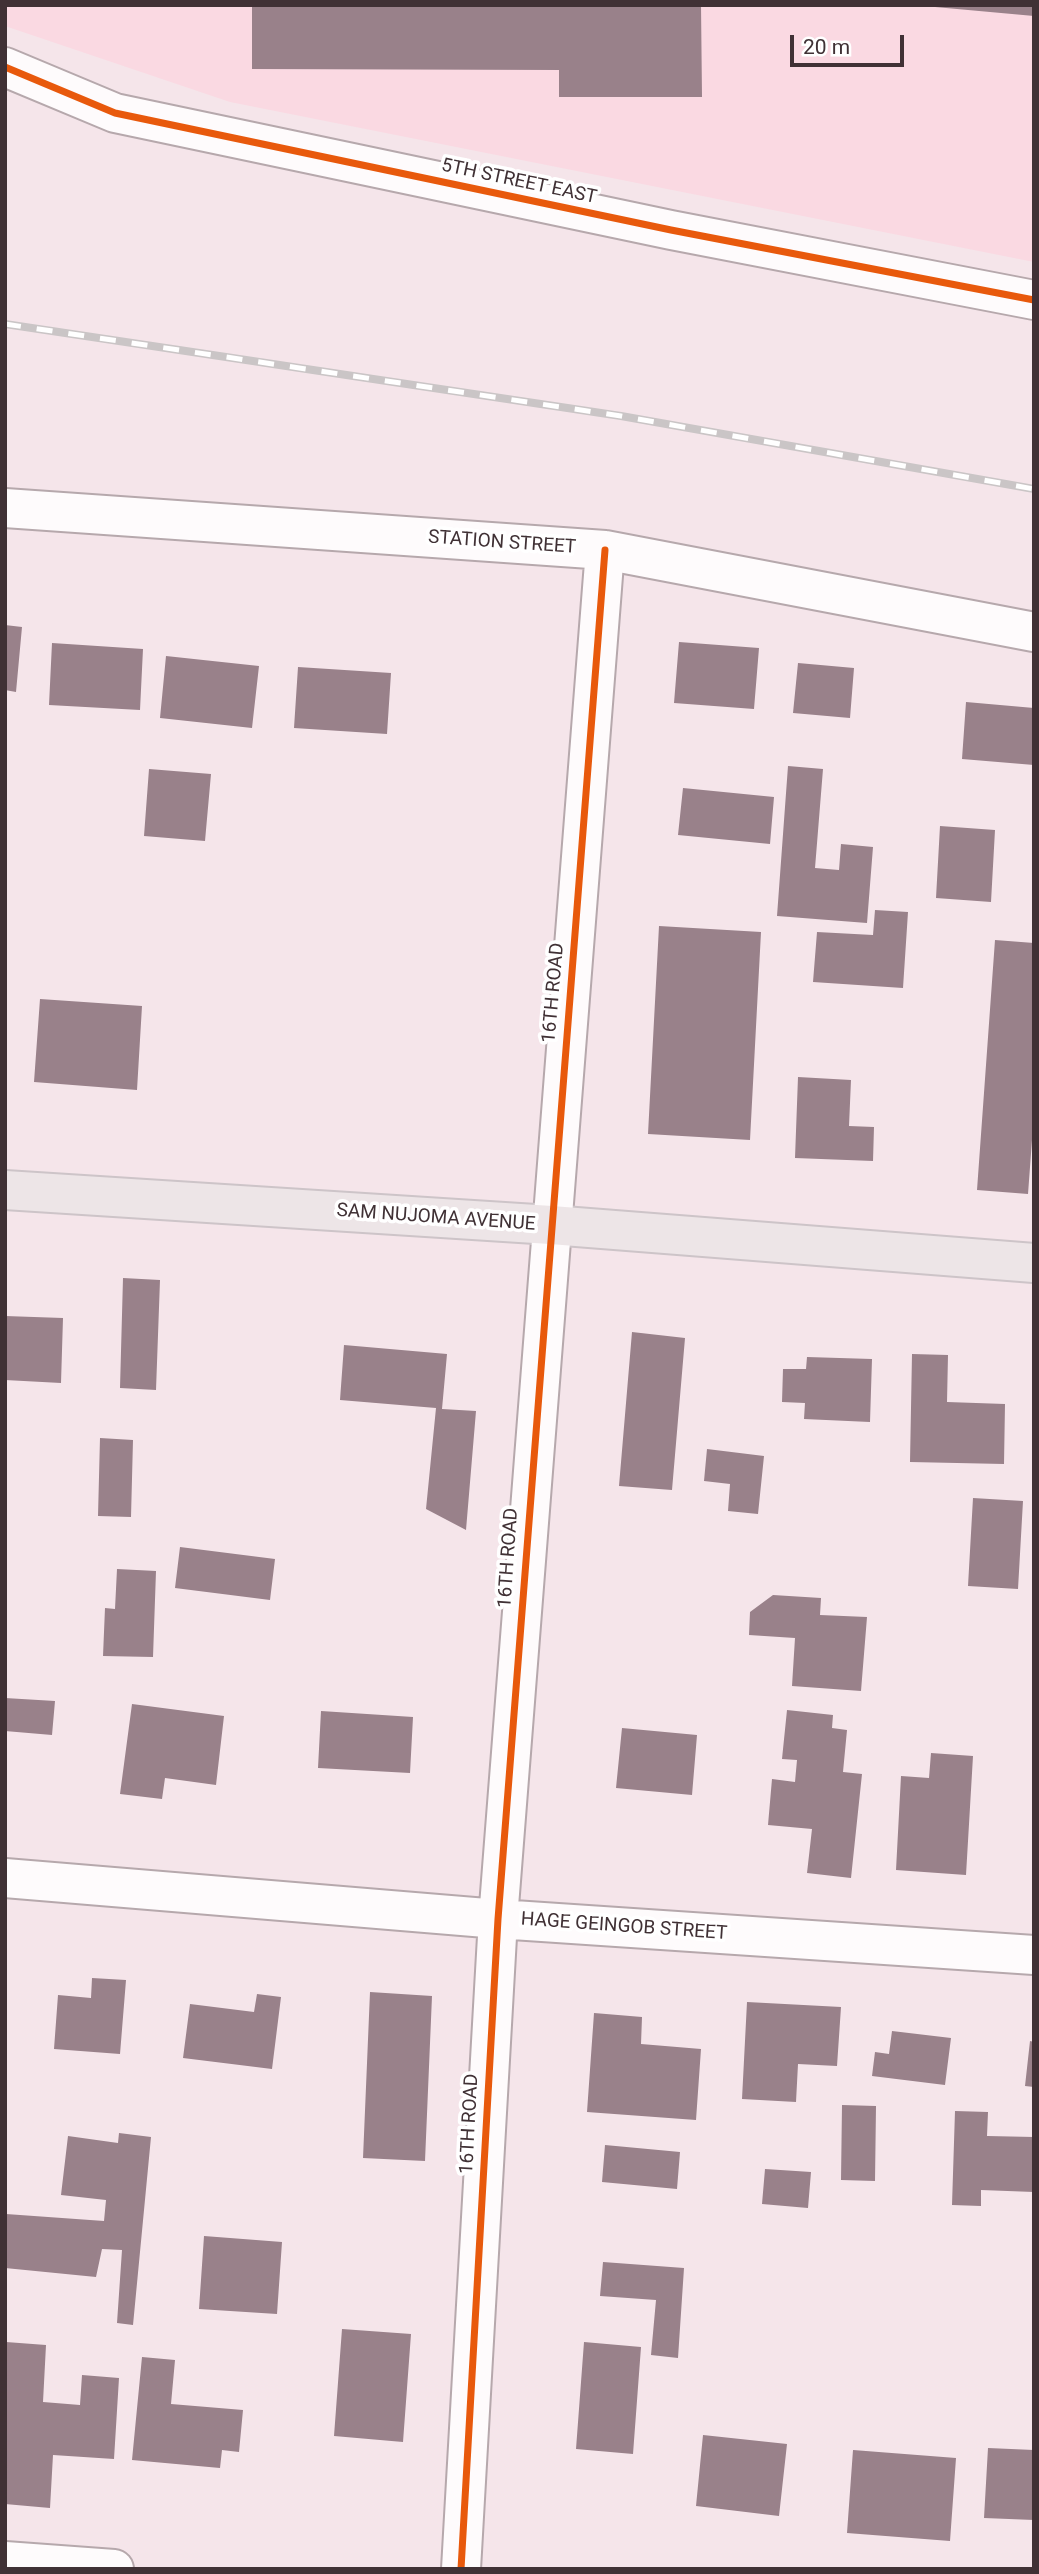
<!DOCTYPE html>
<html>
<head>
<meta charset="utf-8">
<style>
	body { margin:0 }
	#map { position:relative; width:1039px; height:2574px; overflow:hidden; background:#f5e5ea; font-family:Roboto,sans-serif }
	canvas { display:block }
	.frame { position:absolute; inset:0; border:7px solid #403135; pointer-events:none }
	.scale { position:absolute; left:790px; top:35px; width:114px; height:32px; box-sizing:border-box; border:4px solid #403135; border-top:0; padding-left:9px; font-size:21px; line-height:24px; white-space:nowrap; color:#403135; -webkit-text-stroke:5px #fff; paint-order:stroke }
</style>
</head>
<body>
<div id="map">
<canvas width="1039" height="2574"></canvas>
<div class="frame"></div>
<div class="scale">20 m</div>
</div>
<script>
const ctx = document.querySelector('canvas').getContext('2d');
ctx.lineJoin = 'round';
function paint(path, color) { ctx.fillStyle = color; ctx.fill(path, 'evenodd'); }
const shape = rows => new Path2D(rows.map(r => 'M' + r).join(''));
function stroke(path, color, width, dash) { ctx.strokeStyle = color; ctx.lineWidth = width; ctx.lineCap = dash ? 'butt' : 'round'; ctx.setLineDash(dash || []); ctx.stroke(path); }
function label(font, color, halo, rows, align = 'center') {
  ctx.font = font + ' Roboto,sans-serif'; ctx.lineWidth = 7; ctx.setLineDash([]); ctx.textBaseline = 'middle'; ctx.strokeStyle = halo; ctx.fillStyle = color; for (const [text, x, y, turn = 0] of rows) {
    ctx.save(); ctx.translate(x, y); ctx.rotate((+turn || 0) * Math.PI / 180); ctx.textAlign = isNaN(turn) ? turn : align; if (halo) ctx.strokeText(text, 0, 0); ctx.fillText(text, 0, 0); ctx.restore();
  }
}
const built = shape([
	[5,5,1034,5,1034,262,230,102,5,26]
]);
const building = shape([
	[252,5,701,5,702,97,559,97,559,70,252,69],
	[935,5,1034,5,1034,16,935,7],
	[5,625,22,627,16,692,5,690],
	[679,642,759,648,754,709,674,703],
	[52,643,143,649,140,710,49,705],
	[166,656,259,666,252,728,160,718],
	[798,663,854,668,850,718,793,713],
	[298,667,391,673,387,734,294,728],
	[966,702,1034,708,1034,765,962,759],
	[788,766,823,769,815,868,839,870,841,844,873,847,867,923,777,916],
	[149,769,211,774,205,841,144,836],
	[683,788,774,797,770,844,678,835],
	[940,826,995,830,991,902,936,898],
	[875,910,908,912,903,988,813,982,817,932,873,935],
	[659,926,761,932,750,1140,648,1134],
	[995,940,1034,943,1034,1113,1028,1194,977,1190],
	[40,999,142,1006,137,1090,34,1082],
	[798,1077,851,1080,849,1126,874,1127,873,1161,795,1158],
	[123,1278,160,1280,156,1390,120,1388],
	[5,1316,63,1318,61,1383,5,1380],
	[632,1332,685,1338,672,1490,619,1486],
	[344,1345,447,1354,442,1409,476,1411,466,1530,426,1509,436,1408,340,1400],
	[912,1354,948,1355,947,1402,1005,1404,1004,1464,910,1462],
	[807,1357,872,1359,870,1422,804,1419,805,1403,782,1402,783,1369,806,1369],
	[100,1438,133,1440,131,1517,98,1516],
	[707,1449,764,1456,758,1514,728,1511,730,1484,704,1481],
	[973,1498,1023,1501,1018,1589,968,1586],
	[180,1547,275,1559,270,1600,175,1588],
	[117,1569,156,1571,153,1657,103,1656,105,1608,115,1609],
	[773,1595,821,1598,820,1615,867,1617,861,1691,792,1686,795,1638,749,1635,750,1612],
	[5,1698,55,1701,52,1735,5,1731],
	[132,1704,224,1716,216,1785,165,1778,162,1799,120,1794],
	[787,1710,833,1715,832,1728,847,1730,843,1772,862,1774,851,1878,807,1873,812,1829,768,1825,772,1779,795,1782,797,1760,782,1759],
	[321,1711,413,1717,410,1773,318,1768],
	[622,1728,697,1735,692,1795,616,1788],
	[931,1753,973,1756,966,1875,896,1870,901,1776,929,1778],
	[92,1978,126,1980,120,2054,54,2049,58,1995,91,1998],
	[370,1992,432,1996,425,2161,363,2158],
	[257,1994,281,1997,272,2069,183,2058,190,2004,254,2012],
	[747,2002,841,2007,837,2066,798,2064,796,2102,742,2099],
	[594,2013,642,2017,641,2044,701,2049,696,2120,587,2112],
	[892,2031,951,2038,945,2085,872,2076,875,2052,889,2054],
	[1030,2041,1034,2042,1034,2087,1025,2086],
	[842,2105,876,2106,875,2181,841,2180],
	[955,2111,988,2112,987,2136,1034,2137,1034,2192,981,2190,981,2206,952,2205],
	[119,2133,151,2137,133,2325,117,2323,122,2250,102,2249,96,2277,5,2268,6,2214,104,2221,106,2200,61,2195,68,2136,118,2143],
	[605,2145,680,2152,677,2189,602,2182],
	[765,2169,811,2172,808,2208,762,2204],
	[204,2236,282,2242,277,2314,199,2309],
	[603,2262,684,2268,678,2358,651,2355,656,2300,600,2296],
	[342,2329,411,2334,403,2442,334,2436],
	[6,2342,46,2345,43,2402,80,2405,82,2375,119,2378,114,2459,53,2455,50,2508,5,2504],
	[584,2342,641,2347,633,2454,576,2449],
	[142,2357,175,2360,171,2404,243,2410,239,2452,222,2450,220,2468,132,2460],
	[703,2435,787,2444,779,2516,696,2506],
	[988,2448,1034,2450,1034,2520,984,2518],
	[853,2450,956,2458,950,2541,847,2533]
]);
const minor = shape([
	[5,67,115,113,671,230,1034,300],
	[5,508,605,550,1034,632],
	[5,1878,498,1919,1034,1955],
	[5,2561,114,2569],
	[461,2569,498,1919,605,550]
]);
const major = shape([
	[5,1190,551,1225,1034,1263]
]);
const rail = shape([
	[5,324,621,416,1034,489]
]);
const cycleway = shape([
	[5,67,115,113,671,230,1034,300],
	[461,2569,498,1919,605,550]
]);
const streetNames = [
	["5TH STREET EAST",519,182,12],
	["STATION STREET",502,543,4],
	["16TH ROAD",554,993,-85],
	["SAM NUJOMA AVENUE",436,1218,4],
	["16TH ROAD",509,1558,-86],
	["HAGE GEINGOB STREET",624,1927,4],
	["16TH ROAD",470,2124,-87]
];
paint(built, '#fad9e2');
paint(building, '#99818a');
stroke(minor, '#b6a8ac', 42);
stroke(major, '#cdc4c8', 42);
stroke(minor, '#fefbfc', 38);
stroke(major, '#ede5e7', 38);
stroke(rail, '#cac5c6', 8);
stroke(rail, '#fff', 5, [16]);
stroke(cycleway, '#e8590c', 7);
label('19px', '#403135', '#fff', streetNames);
</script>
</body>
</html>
